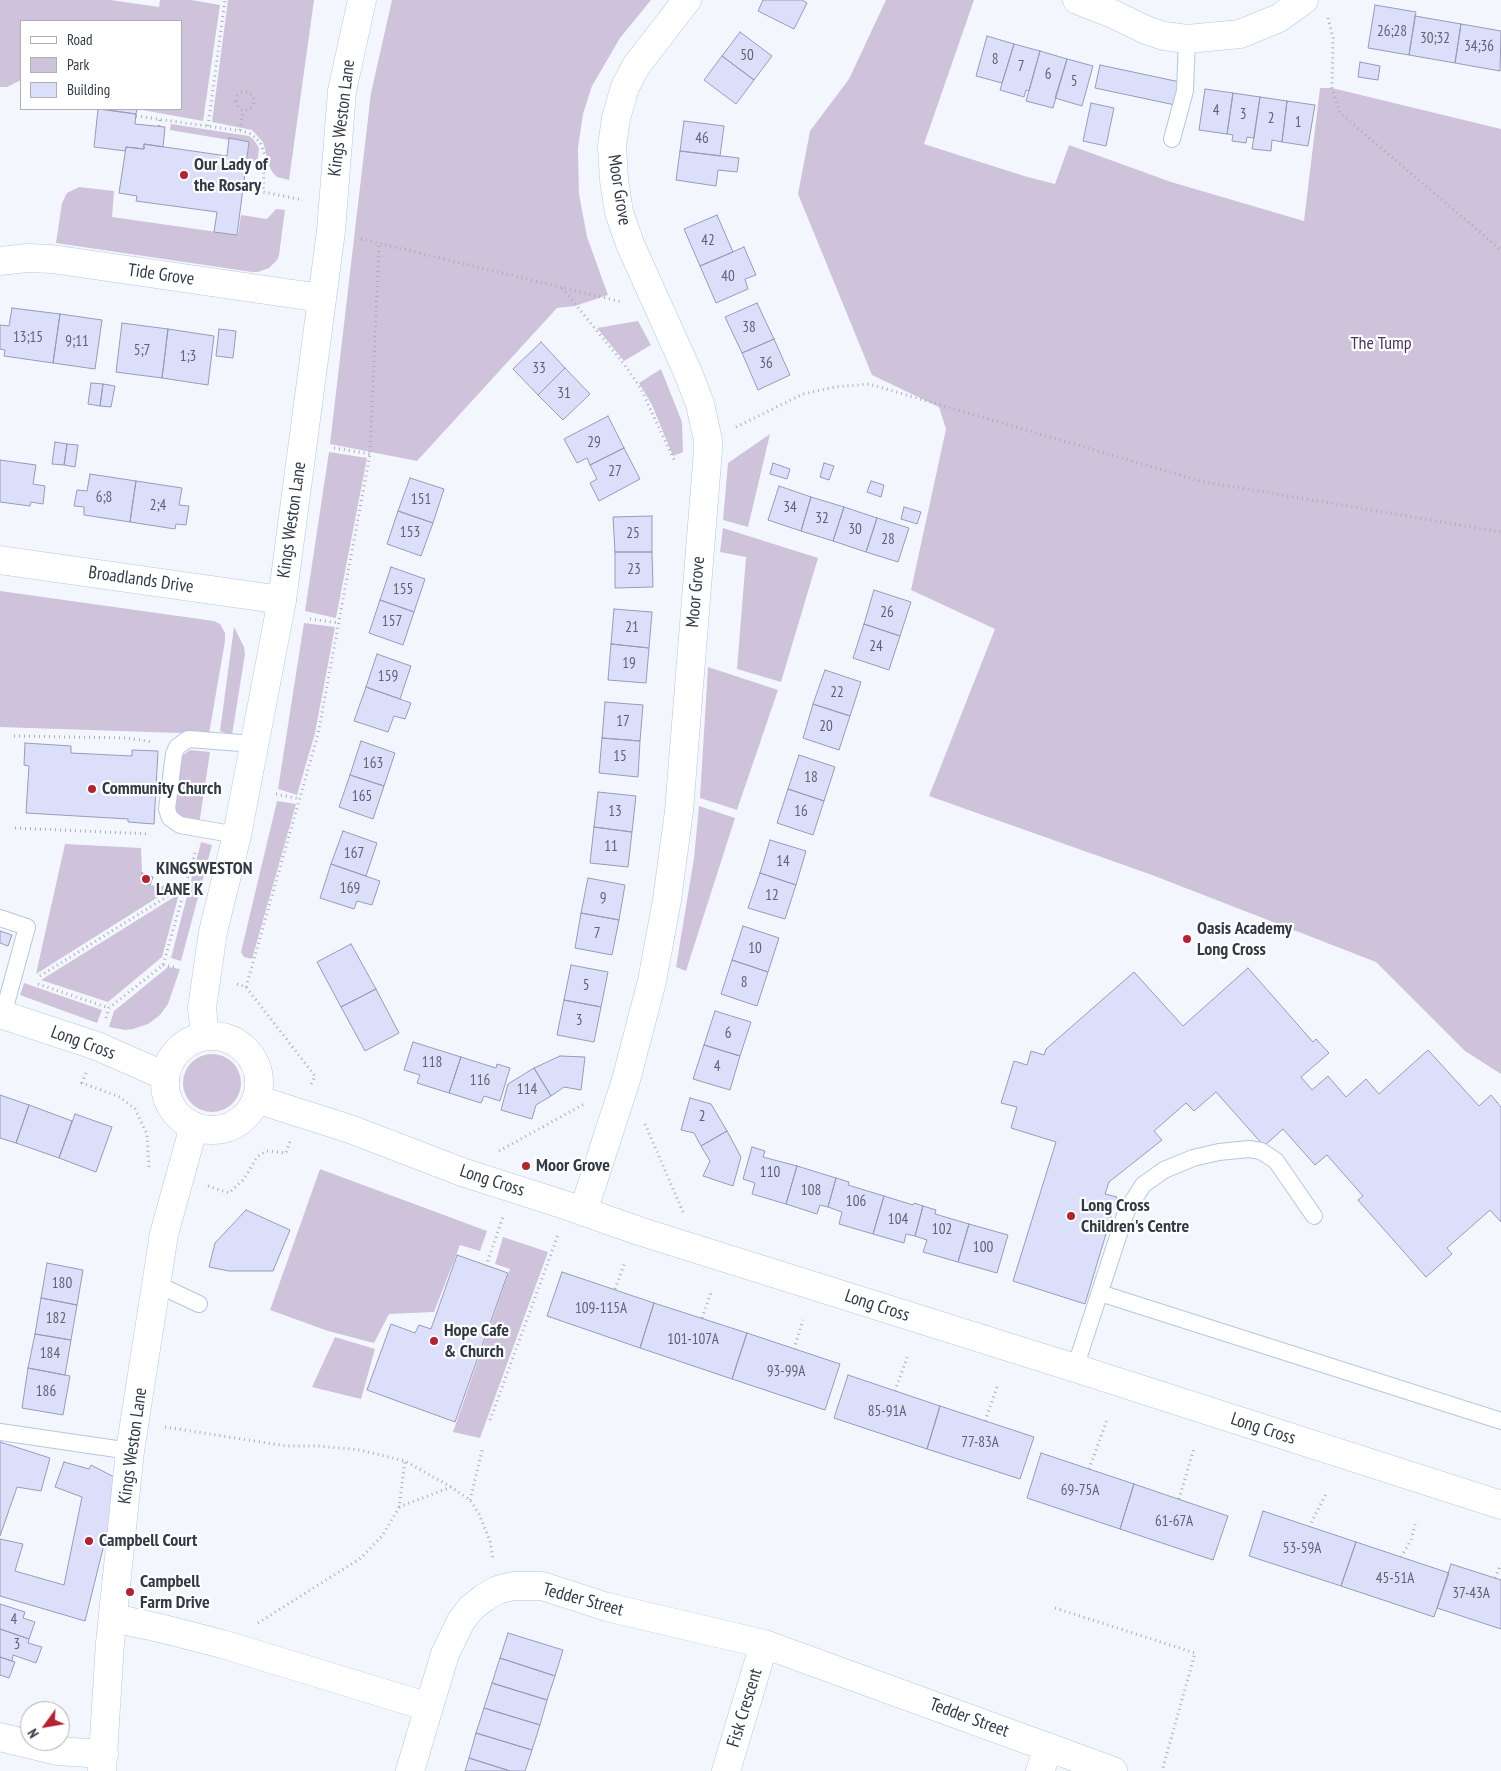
<!DOCTYPE html>
<html>
<head>
<meta charset="utf-8">
<style>
	body { margin:0 }
	#map { position:relative; width:1501px; height:1771px; overflow:hidden; background:#f3f7fd; font-family:"PT Sans Narrow",sans-serif }
	canvas { display:block }
	.legend { position:absolute; left:20px; top:20px; width:162px; height:90px; box-sizing:border-box; background:#fff; border:1px solid #adb0b5; margin:0; padding:6px 9px; list-style:none; font-size:15px; color:#313a45 }
	.legend li { display:flex; align-items:center; gap:10px; height:25px }
	.legend b { width:25px; border:1px solid #adb0b5 }
	.north { position:absolute; left:20px; top:1701px; width:50px; height:50px; box-sizing:border-box; background:#fff; border:1px solid #adb0b5; border-radius:50%; rotate:238deg; font-size:14px; font-weight:700; line-height:20px; text-align:center; color:#313a45 }
	.north::after { content:''; display:block; margin:auto; width:18px; height:22px; background:#b42330; clip-path:polygon(50% 0,100% 100%,50% 72%,0 100%) }
</style>
</head>
<body>
<div id="map">
<canvas width="1501" height="1771"></canvas>
<ul class="legend">
<li><b style="height:6px;background:#fff"></b>Road</li>
<li><b style="height:14px;background:#cec3db"></b>Park</li>
<li><b style="height:14px;background:#dcdffa"></b>Building</li>
</ul>
<div class="north">N</div>
</div>
<script>
const ctx = document.querySelector('canvas').getContext('2d');
ctx.lineJoin = 'round';
function paint(path, color) { ctx.fillStyle = color; ctx.fill(path, 'evenodd'); }
const shape = rows => new Path2D(rows.map(r => 'M' + r).join(''));
function stroke(path, color, width, dash) { ctx.strokeStyle = color; ctx.lineWidth = width; ctx.lineCap = dash ? 'butt' : 'round'; ctx.setLineDash(dash || []); ctx.stroke(path); }
function label(font, color, halo, rows, align = 'center') {
  ctx.font = font + ' "PT Sans Narrow",sans-serif'; ctx.lineWidth = 4.5; ctx.setLineDash([]); ctx.textBaseline = 'middle'; ctx.strokeStyle = halo; ctx.fillStyle = color; for (const [text, x, y, turn = 0] of rows) {
    ctx.save(); ctx.translate(x, y); ctx.rotate((+turn || 0) * Math.PI / 180); ctx.textAlign = isNaN(turn) ? turn : align; if (halo) ctx.strokeText(text, 0, 0); ctx.fillText(text, 0, 0); ctx.restore();
  }
}
const green = shape([
	[0,0,110,0,159,7,160,0,191,0,220,5,203,121,137,109,181,109,181,21,21,21,21,80,7,87,0,87],
	[228,0,314,0,289,180,277,177,273,173,270,168,263,142,252,130,212,122],
	[392,0,651,0,620,38,592,86,583,114,578,148,579,194,587,237,608,295,575,306,557,308,417,461,330,444,371,93],
	[886,0,974,0,924,144,1024,176,1055,184,1069,145,1171,182,1304,221,1320,88,1332,88,1501,129,1501,1074,1465,1051,1376,962,1152,875,929,796,995,629,911,590,946,429,939,407,872,375,798,194,810,131,849,79],
	[171,124,249,136,254,140,259,148,257,164,247,161,249,142,230,138,229,140,170,130],
	[79,187,114,191,112,217,238,235,241,215,267,219,276,209,285,210,279,255,277,260,269,268,258,272,252,272,56,243,62,203,67,193],
	[638,321,651,345,624,361,597,328],
	[661,369,682,422,683,452,673,456,652,405,639,383],
	[770,434,748,527,723,520,728,463],
	[329,452,367,458,336,618,305,611],
	[723,528,818,558,781,682,737,669,746,557,720,552],
	[0,591,214,621,220,624,225,633,225,641,209,734,0,727],
	[304,623,335,627,315,733,297,795,278,789],
	[234,627,244,647,245,654,232,735,220,731],
	[708,667,778,690,737,810,700,798],
	[190,750,210,752,199,825,184,822,174,811,182,756],
	[277,801,296,804,252,959,244,957,241,952],
	[699,806,735,818,686,971,676,967,694,858],
	[201,842,212,845,181,961,171,958],
	[65,844,141,848,142,873,140,881,150,885,174,887,36,974],
	[179,894,162,957,108,1002,41,980],
	[168,967,180,969,168,1004,160,1015,148,1024,133,1029,125,1030,109,1027,114,1011],
	[24,983,102,1010,97,1023,20,995],
	'183 1083a29 29 0 1 1 58 0a29 29 0 1 1-58 0Z',
	[320,1169,487,1231,480,1251,460,1245,434,1312,389,1314,374,1343,328,1331,270,1310],
	[503,1237,548,1252,480,1438,453,1432,510,1269,495,1264],
	[335,1337,375,1349,361,1399,312,1387]
]);
const building = shape([
	[763,0,802,0,807,3,794,29,758,11,763,0],
	[1375,5,1416,12,1409,55,1368,48,1375,5],
	[1415,16,1461,24,1455,63,1409,55,1415,16],
	[1461,24,1501,31,1500,71,1455,63,1461,24],
	[740,32,772,56,754,80,722,56,740,32],
	[987,36,1014,44,1002,83,976,76,987,36],
	[1014,44,1040,51,1029,91,1026,90,1024,97,1000,90,1014,44],
	[1040,51,1067,59,1053,108,1026,101,1040,51],
	[722,56,754,80,736,104,704,80,722,56],
	[1067,59,1093,66,1082,106,1055,98,1067,59],
	[1360,62,1380,66,1378,80,1358,77,1360,62],
	[1100,65,1180,82,1175,105,1095,88,1100,65],
	[1205,89,1233,93,1227,134,1199,130,1205,89],
	[1233,93,1260,97,1254,138,1247,137,1246,143,1232,141,1233,135,1227,134,1233,93],
	[1260,97,1287,101,1282,142,1272,140,1271,151,1252,149,1260,97],
	[1287,101,1315,105,1308,146,1282,142,1287,101],
	[1091,103,1114,108,1106,146,1083,141,1091,103],
	[98,109,136,114,135,124,165,127,163,147,144,144,144,149,126,147,125,151,94,147,98,109],
	[102,109,137,109,136,114,102,109],
	[684,121,724,126,720,156,680,151,684,121],
	[229,138,249,142,237,235,214,232,217,212,136,201,137,196,119,193,126,147,144,149,144,144,227,156,229,138],
	[680,151,739,158,737,172,718,170,716,186,676,180,680,151],
	[717,215,733,252,700,266,684,229,717,215],
	[744,247,756,275,745,279,748,289,716,303,700,266,744,247],
	[757,303,774,339,742,353,725,317,757,303],
	[12,308,60,314,53,363,4,356,5,350,0,349,0,325,9,326,12,308],
	[60,314,102,320,95,369,53,363,60,314],
	[122,323,168,329,162,378,116,372,122,323],
	[168,329,214,336,208,385,162,378,168,329],
	[219,329,236,331,233,358,216,356,219,329],
	[774,339,790,375,758,390,742,353,774,339],
	[541,342,565,368,538,395,513,369,541,342],
	[565,368,590,394,563,420,538,395,565,368],
	[91,383,103,384,100,406,88,404,91,383],
	[103,384,115,386,111,407,100,406,103,384],
	[608,416,624,448,590,465,587,458,577,463,564,439,608,416],
	[55,442,67,444,64,465,52,464,55,442],
	[67,444,78,445,75,467,64,465,67,444],
	[624,448,640,479,599,501,590,483,597,479,590,465,624,448],
	[0,460,36,465,33,484,45,486,43,504,31,502,30,506,0,502,0,460],
	[773,463,790,469,787,479,770,474,773,463],
	[824,463,834,466,829,480,820,477,824,463],
	[90,474,136,481,130,522,84,515,84,507,74,506,77,490,87,491,90,474],
	[410,478,444,489,433,523,398,511,410,478],
	[136,481,182,488,179,505,189,506,186,525,176,524,175,529,130,522,136,481],
	[871,481,884,485,881,497,867,492,871,481],
	[779,486,811,497,801,531,768,520,779,486],
	[811,497,844,507,833,541,801,531,811,497],
	[844,507,877,518,866,552,833,541,844,507],
	[904,507,921,512,917,524,901,519,904,507],
	[398,511,433,523,421,556,387,544,398,511],
	[652,516,652,552,615,552,613,517,652,516],
	[877,518,909,528,898,562,866,552,877,518],
	[615,552,652,552,653,587,615,588,615,552],
	[391,567,425,579,414,612,380,600,391,567],
	[874,590,911,602,900,636,864,624,874,590],
	[380,600,414,612,403,645,369,633,380,600],
	[614,609,652,612,649,648,611,644,614,609],
	[864,624,900,636,889,670,853,658,864,624],
	[611,644,649,648,646,683,608,680,611,644],
	[377,654,411,666,400,699,366,687,377,654],
	[825,670,861,682,850,716,813,704,825,670],
	[366,687,411,703,405,719,394,716,388,732,354,721,366,687],
	[605,702,643,705,640,741,602,738,605,702],
	[813,704,850,716,839,750,803,738,813,704],
	[602,738,640,741,638,777,599,773,602,738],
	[361,741,395,753,384,786,350,775,361,741],
	[25,743,71,746,71,753,132,756,132,750,158,751,154,824,128,822,128,819,26,813,29,766,24,765,25,743],
	[799,755,835,767,824,801,788,789,799,755],
	[350,775,384,786,373,819,339,807,350,775],
	[788,789,824,801,813,835,777,823,788,789],
	[598,792,636,796,632,832,594,827,598,792],
	[594,827,632,832,628,867,590,863,594,827],
	[343,831,377,843,366,876,331,864,343,831],
	[770,840,806,851,796,885,760,873,770,840],
	[331,864,380,881,372,905,357,901,354,909,320,898,331,864],
	[142,873,153,877,150,885,140,881,142,873],
	[760,873,796,885,785,919,748,908,760,873],
	[588,878,625,885,619,920,581,913,588,878],
	[581,913,619,920,612,955,575,948,581,913],
	[743,926,779,938,768,972,732,960,743,926],
	[0,931,12,935,8,946,0,943,0,931],
	[351,944,376,989,341,1007,317,962,351,944],
	[732,960,768,972,757,1006,721,994,732,960],
	[571,965,608,972,601,1007,564,1000,571,965],
	[1248,968,1313,1042,1316,1039,1329,1053,1301,1077,1312,1090,1328,1076,1346,1097,1366,1079,1379,1094,1428,1050,1479,1106,1491,1095,1501,1107,1501,1222,1490,1210,1447,1248,1452,1254,1426,1277,1358,1200,1363,1196,1327,1155,1315,1165,1283,1129,1264,1146,1216,1092,1194,1111,1186,1103,1154,1131,1162,1140,1109,1182,1105,1194,1117,1197,1085,1304,1013,1281,1056,1142,1011,1128,1017,1107,1001,1103,1014,1061,1027,1065,1031,1051,1044,1055,1046,1049,1134,972,1183,1026,1248,968],
	[376,989,399,1033,365,1051,341,1007,376,989],
	[564,1000,601,1007,594,1042,557,1035,564,1000],
	[715,1011,751,1022,740,1056,704,1045,715,1011],
	[413,1042,461,1057,449,1093,417,1083,420,1075,404,1070,413,1042],
	[704,1045,740,1056,730,1090,693,1079,704,1045],
	[560,1056,585,1057,581,1090,564,1087,551,1096,534,1068,560,1056],
	[461,1057,496,1068,497,1064,510,1068,500,1101,484,1096,481,1103,449,1093,461,1057],
	[534,1068,551,1096,536,1105,532,1119,501,1110,508,1084,534,1068],
	[0,1095,29,1105,16,1143,0,1138,0,1095],
	[690,1098,711,1104,727,1131,701,1146,694,1133,681,1130,690,1098],
	[29,1105,72,1121,59,1158,16,1143,29,1105],
	[75,1114,112,1127,96,1172,59,1158,75,1114],
	[727,1131,741,1157,733,1186,703,1176,710,1161,701,1146,727,1131],
	[752,1147,765,1151,763,1157,797,1166,786,1204,752,1194,755,1183,743,1179,752,1147],
	[797,1166,836,1178,828,1207,820,1205,817,1214,786,1204,797,1166],
	[836,1178,849,1182,848,1185,884,1196,873,1234,839,1224,842,1212,828,1207,836,1178],
	[884,1196,913,1205,914,1203,923,1206,915,1236,906,1234,904,1243,873,1234,884,1196],
	[923,1206,936,1210,935,1214,969,1224,958,1262,923,1252,927,1240,915,1236,923,1206],
	[246,1210,290,1230,273,1271,229,1271,209,1267,215,1243,246,1210],
	[969,1224,1008,1235,997,1273,958,1262,969,1224],
	[457,1255,508,1273,455,1422,367,1390,391,1324,415,1333,419,1325,431,1329,457,1255],
	[47,1263,83,1270,77,1305,41,1298,47,1263],
	[562,1272,654,1303,640,1348,547,1316,562,1272],
	[41,1298,77,1305,71,1340,35,1334,41,1298],
	[654,1303,747,1333,732,1379,640,1348,654,1303],
	[747,1333,840,1364,825,1410,732,1379,747,1333],
	[35,1334,71,1340,65,1375,28,1368,35,1334],
	[28,1368,70,1376,63,1415,22,1408,28,1368],
	[848,1375,940,1406,927,1449,834,1418,848,1375],
	[940,1406,1034,1437,1020,1479,927,1449,940,1406],
	[0,1442,50,1458,41,1491,17,1487,0,1536,0,1442],
	[1041,1453,1134,1484,1120,1529,1027,1498,1041,1453],
	[64,1462,89,1469,91,1465,120,1480,85,1621,0,1596,0,1539,23,1544,15,1571,64,1585,82,1497,55,1487,64,1462],
	[1134,1484,1228,1516,1213,1560,1120,1529,1134,1484],
	[1263,1511,1356,1542,1341,1586,1249,1556,1263,1511],
	[1356,1542,1449,1573,1434,1617,1341,1586,1356,1542],
	[1451,1564,1501,1580,1501,1629,1437,1608,1451,1564],
	[0,1604,25,1612,23,1618,35,1622,29,1639,0,1629,0,1604],
	[0,1629,29,1639,28,1643,42,1647,36,1663,13,1655,12,1661,0,1657,0,1629],
	[508,1633,563,1650,555,1676,500,1658,508,1633],
	[0,1657,15,1662,9,1678,0,1675,0,1657],
	[500,1658,555,1676,547,1700,492,1683,500,1658],
	[492,1683,547,1700,540,1725,484,1708,492,1683],
	[484,1708,540,1725,532,1750,476,1733,484,1708],
	[476,1733,532,1750,525,1771,510,1771,469,1758,476,1733],
	[469,1758,510,1771,465,1771,469,1758]
]);
const path = shape([
	[1328,18,1333,38,1332,88,1340,113,1501,250],
	'236 101a9 9 0 1 1 18 0a9 9 0 1 1-18 0Z',
	[136,116,242,131,251,134,260,142,265,155,263,192],
	[159,126,160,119],
	[208,126,225,0],
	[240,130,243,110],
	[244,188,303,200],
	[361,239,622,302],
	[562,288,624,364,640,387,675,462],
	[736,427,803,394,835,387,869,384,1200,481,1501,532],
	[334,448,370,454],
	[310,619,339,623],
	[14,736,127,738,152,742],
	[276,794,300,799],
	[15,828,150,834],
	[163,965,177,968],
	[40,976,187,884],
	[38,984,109,1008],
	[237,984,246,987,315,1076,311,1084],
	[246,987,318,734,370,454,379,243],
	[106,1018,109,1008,163,965,195,853],
	[86,1073,82,1083,120,1097,135,1109,147,1134,149,1168],
	[645,1124,683,1212],
	[499,1151,586,1103],
	[208,1186,229,1193,244,1179,257,1157,266,1151,286,1153,290,1141],
	[486,1266,503,1217],
	[615,1289,625,1262],
	[702,1318,712,1290],
	[794,1349,803,1320],
	[895,1391,908,1355],
	[490,1420,558,1235],
	[985,1421,998,1384],
	[165,1427,286,1446,319,1446,360,1450,405,1461,451,1487,470,1500,479,1514,490,1541,493,1560],
	[1089,1469,1107,1420],
	[1179,1499,1194,1448],
	[470,1500,483,1447],
	[399,1507,451,1487],
	[1309,1527,1327,1492],
	[1401,1557,1411,1540,1416,1521],
	[1495,1578,1501,1564],
	[1055,1608,1195,1653,1162,1771],
	[258,1623,361,1558,382,1536,399,1508,405,1461]
]);
const lane = shape([
	[1172,139,1185,91,1187,39],
	[237,835,180,825,170,818,167,809,174,754,177,747,188,739,254,744],
	[0,918,27,927,3,1015],
	[156,1286,167,1289,199,1304],
	[1100,1293,1501,1421],
	[1075,1368,1126,1212,1143,1185,1164,1170,1193,1158,1219,1152,1249,1149,1261,1151,1276,1161,1314,1216],
	[0,1432,130,1451]
]);
const street = shape([
	[1077,0,1113,14,1146,30,1164,36,1187,39,1240,34,1279,18,1304,0],
	[0,261,27,258,52,259,321,298],
	[0,560,282,600],
	[583,1212,626,1080,652,981,667,900,679,811,708,450,708,440,700,404,689,375,630,244,619,212,614,180,612,146,616,118,625,87,636,66,687,0],
	[113,1618,160,1628,222,1644,429,1707,445,1654,461,1621,471,1608,484,1598,497,1590,513,1586,542,1586,607,1607,764,1644,1113,1771],
	[0,1737,57,1751,104,1754],
	[410,1771,429,1707],
	[726,1771,764,1644],
	[1040,1771,1049,1747]
]);
const secondary = shape([
	[0,1014,97,1046,165,1076],
	[205,1036,202,1008,213,932,237,835,282,600,331,231,342,91,362,0],
	'165 1083a47 47 0 1 1 94 0a47 47 0 1 1-94 0Z',
	[256,1099,350,1129,462,1172,568,1206,639,1231,1075,1368,1501,1505],
	[102,1771,110,1643,130,1451,164,1234,194,1126]
]);
const markers = [
	[184,175,5,"#b42330"],
	[92,789,5,"#b42330"],
	[146,879,5,"#b42330"],
	[1187,939,5,"#b42330"],
	[526,1166,5,"#b42330"],
	[1071,1216,5,"#b42330"],
	[434,1341,5,"#b42330"],
	[89,1541,5,"#b42330"],
	[130,1592,5,"#b42330"]
];
const numberNames = [
	["26;28",1392,32],
	["30;32",1435,39],
	["34;36",1479,47],
	["50",747,56],
	["8",995,60],
	["7",1021,67],
	["6",1048,75],
	["5",1074,82],
	["4",1216,111],
	["3",1243,115],
	["2",1271,119],
	["1",1298,123],
	["46",702,139],
	["42",708,241],
	["40",728,277],
	["38",749,328],
	["13;15",28,338],
	["9;11",77,342],
	["5;7",142,351],
	["1;3",188,357],
	["36",766,364],
	["33",539,369],
	["31",564,394],
	["29",594,443],
	["27",615,472],
	["6;8",104,498],
	["151",421,500],
	["2;4",158,506],
	["34",790,508],
	["32",822,519],
	["30",855,530],
	["153",410,533],
	["25",633,534],
	["28",888,540],
	["23",634,570],
	["155",403,590],
	["26",887,613],
	["157",392,622],
	["21",632,628],
	["24",876,647],
	["19",629,664],
	["159",388,677],
	["22",837,693],
	["17",623,722],
	["20",826,727],
	["15",620,757],
	["163",373,764],
	["18",811,778],
	["165",362,797],
	["13",615,812],
	["16",801,812],
	["11",611,847],
	["167",354,854],
	["14",783,862],
	["169",350,889],
	["12",772,896],
	["9",603,899],
	["7",597,934],
	["10",755,949],
	["8",744,983],
	["5",586,986],
	["3",579,1021],
	["6",728,1034],
	["118",432,1063],
	["4",717,1067],
	["116",480,1081],
	["114",527,1090],
	["2",702,1117],
	["110",770,1173],
	["108",811,1191],
	["106",856,1202],
	["104",898,1220],
	["102",942,1230],
	["100",983,1248],
	["180",62,1284],
	["109-115A",601,1309],
	["182",56,1319],
	["101-107A",693,1340],
	["184",50,1354],
	["93-99A",786,1372],
	["186",46,1392],
	["85-91A",887,1412],
	["77-83A",980,1443],
	["69-75A",1080,1491],
	["61-67A",1174,1522],
	["53-59A",1302,1549],
	["45-51A",1395,1579],
	["37-43A",1471,1594],
	["4",14,1620],
	["3",17,1645]
];
const streetNames = [
	["Kings Weston Lane",342,118,-83],
	["Moor Grove",619,190,81],
	["Tide Grove",161,275,8],
	["Kings Weston Lane",292,520,-82],
	["Broadlands Drive",141,580,8],
	["Moor Grove",696,592,-85],
	["Long Cross",83,1043,20],
	["Long Cross",492,1181,18],
	["Long Cross",877,1306,18],
	["Long Cross",1263,1429,18],
	["Kings Weston Lane",133,1446,-82],
	["Tedder Street",583,1600,15],
	["Fisk Crescent",745,1708,-73],
	["Tedder Street",969,1718,20]
];
const poiNames = [
	["Our Lady of",194,165],
	["the Rosary",194,186],
	["Community Church",102,789],
	["KINGSWESTON",156,869],
	["LANE K",156,890],
	["Oasis Academy",1197,929],
	["Long Cross",1197,950],
	["Moor Grove",536,1166],
	["Long Cross",1081,1206],
	["Children's Centre",1081,1227],
	["Hope Cafe",444,1331],
	["& Church",444,1352],
	["Campbell Court",99,1541],
	["Campbell",140,1582],
	["Farm Drive",140,1603]
];
const parkNames = [
	["The Tump",1381,344]
];
paint(green, '#cec3db');
paint(building, '#dcdffa');
stroke(building, '#989aba', 1);
stroke(lane, '#b2c7e3', 18);
stroke(street, '#b2c7e3', 29);
stroke(secondary, '#b2c7e3', 29);
stroke(path, '#a9aeb6', 3, [1, 4]);
stroke(lane, '#fff', 16);
stroke(street, '#fff', 28);
stroke(secondary, '#fff', 28);
for (const [x, y, r, color] of markers) { const dot = new Path2D(); dot.arc(x, y, r, 0, 2 * Math.PI); ctx.fillStyle = color; ctx.fill(dot); stroke(dot, '#fff', 2); }
label('15px', '#5c6372', null, numberNames);
label('18px', '#313a45', '#fff', streetNames);
label('bold 18px', '#313a45', '#fff', poiNames, 'left');
label('18px', '#4c3463', '#fff', parkNames);
</script>
</body>
</html>
